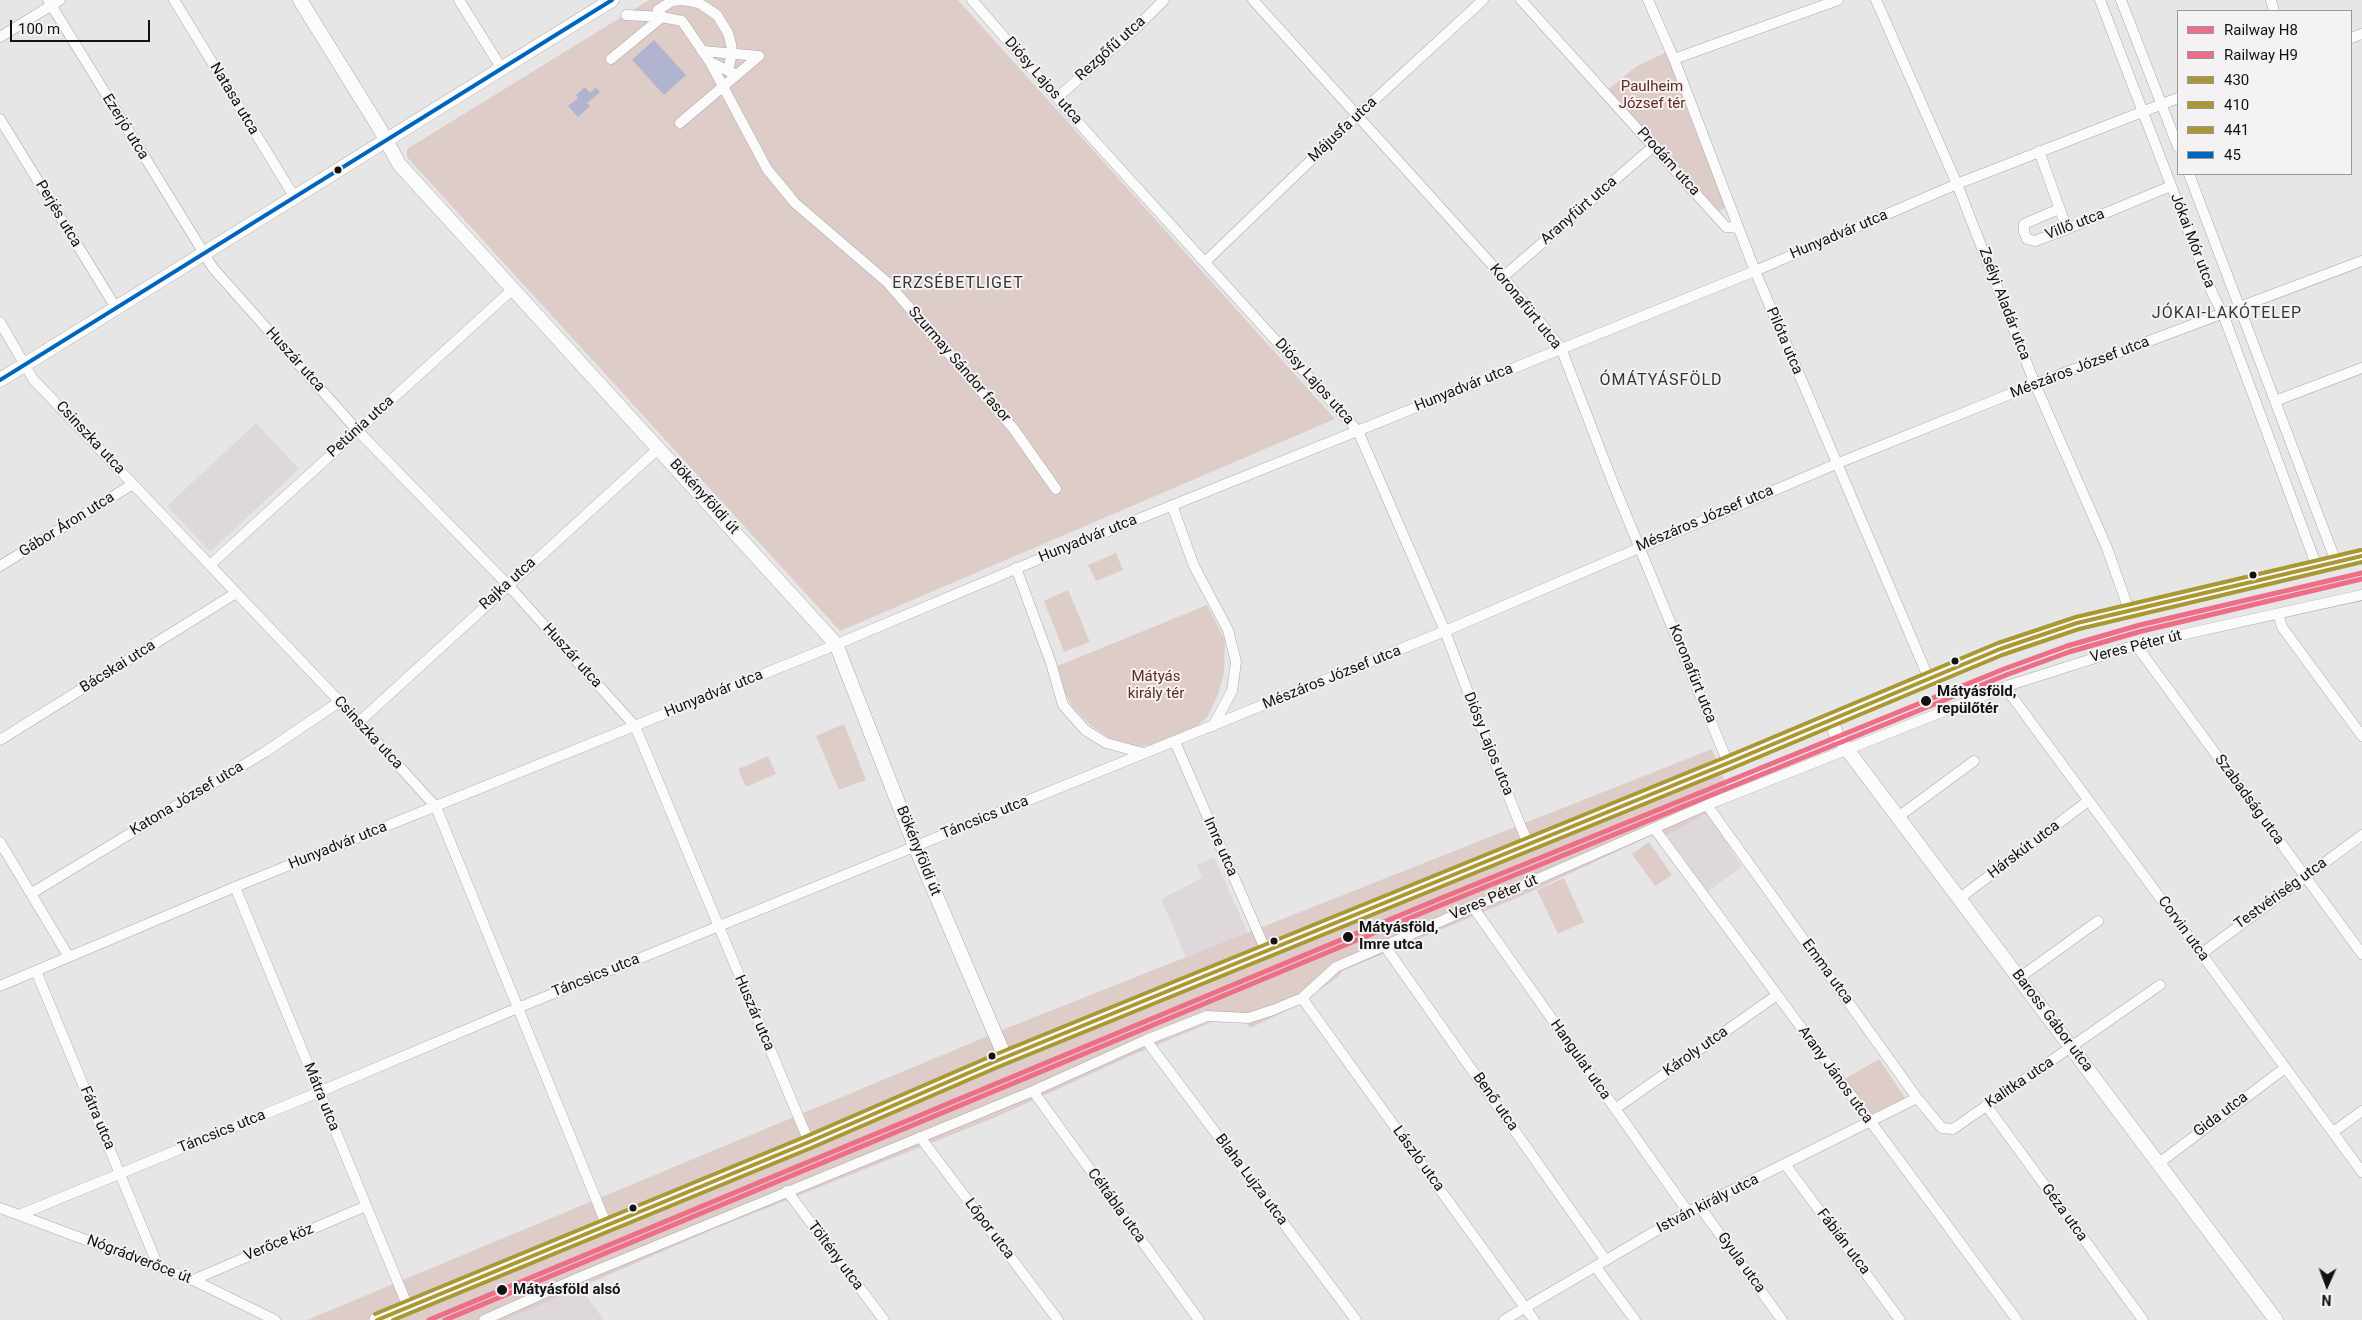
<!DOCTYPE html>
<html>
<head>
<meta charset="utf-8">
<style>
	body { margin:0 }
	#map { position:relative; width:2362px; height:1320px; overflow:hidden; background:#e7e6e7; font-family:Roboto,sans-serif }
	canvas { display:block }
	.legend { position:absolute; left:2177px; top:10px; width:175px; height:165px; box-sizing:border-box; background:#f5f2f4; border:1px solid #9b989a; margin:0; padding:6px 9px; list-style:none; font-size:15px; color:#131212 }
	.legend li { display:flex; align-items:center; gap:10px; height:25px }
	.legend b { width:25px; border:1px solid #9b989a }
	.north { position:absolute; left:2302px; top:1260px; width:50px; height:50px; -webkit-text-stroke:4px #f5f2f4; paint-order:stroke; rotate:182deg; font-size:14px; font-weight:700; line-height:20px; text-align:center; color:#131212 }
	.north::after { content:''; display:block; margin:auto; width:18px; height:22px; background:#131212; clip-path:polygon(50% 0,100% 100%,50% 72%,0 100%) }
	.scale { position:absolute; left:10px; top:20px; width:140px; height:22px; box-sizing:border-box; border:2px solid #131212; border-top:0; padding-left:6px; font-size:15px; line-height:18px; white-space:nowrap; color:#131212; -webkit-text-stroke:4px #f5f2f4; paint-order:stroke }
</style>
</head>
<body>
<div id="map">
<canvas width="2362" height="1320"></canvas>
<ul class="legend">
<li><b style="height:6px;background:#ed6e86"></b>Railway H8</li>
<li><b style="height:6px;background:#ed6e86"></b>Railway H9</li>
<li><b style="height:6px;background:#aa9932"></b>430</li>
<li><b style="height:6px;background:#aa9932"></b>410</li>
<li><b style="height:6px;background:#aa9932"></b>441</li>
<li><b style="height:6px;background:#0065bd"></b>45</li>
</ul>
<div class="north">N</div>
<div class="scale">100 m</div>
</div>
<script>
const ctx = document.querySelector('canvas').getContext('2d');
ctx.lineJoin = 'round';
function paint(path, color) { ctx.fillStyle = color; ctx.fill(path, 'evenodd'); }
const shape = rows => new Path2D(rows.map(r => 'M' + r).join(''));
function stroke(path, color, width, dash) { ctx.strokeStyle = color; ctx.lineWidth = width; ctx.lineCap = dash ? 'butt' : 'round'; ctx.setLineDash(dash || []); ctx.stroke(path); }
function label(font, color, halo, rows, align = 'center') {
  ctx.font = font + ' Roboto,sans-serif'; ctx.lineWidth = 4; ctx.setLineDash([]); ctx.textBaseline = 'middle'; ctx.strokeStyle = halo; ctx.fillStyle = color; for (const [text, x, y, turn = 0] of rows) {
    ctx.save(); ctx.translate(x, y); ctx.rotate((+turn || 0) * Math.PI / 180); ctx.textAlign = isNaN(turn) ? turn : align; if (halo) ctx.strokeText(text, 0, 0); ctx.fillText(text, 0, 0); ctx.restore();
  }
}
const built = shape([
	[256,423,299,469,210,552,167,506],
	[1707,811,1742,867,1707,892,1668,837,1670,833],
	[1214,857,1248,933,1186,958,1161,899,1202,878,1197,865],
	[579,1286,604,1320,505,1320]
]);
const green = shape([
	[649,0,958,0,1335,419,840,631,407,157,407,149],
	[1669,51,1727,207,1717,212,1606,91,1637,66],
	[1116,553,1123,570,1096,581,1088,565],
	[1068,590,1090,642,1064,652,1044,601],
	[1207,605,1225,640,1224,673,1218,695,1207,717,1191,732,1163,743,1137,747,1114,742,1089,724,1072,706,1061,686,1055,667],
	[844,724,866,780,839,790,816,736],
	[1712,749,1732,799,1670,833,1658,843,1652,835,1524,895,1342,971,1339,976,1299,1005,1250,1028,1247,1023,1219,1019,1137,1053,996,1117,714,1229,505,1320,307,1320,1012,1026],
	[768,756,776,774,746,787,738,769],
	[1649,842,1672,875,1655,886,1632,854],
	[1564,878,1584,922,1558,934,1537,890],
	[1879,1059,1905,1098,1872,1114,1845,1079]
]);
const water = shape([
	[654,40,686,75,664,95,632,60],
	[585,87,590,93,596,87,600,92,587,103,590,106,578,117,568,106,578,98,576,95]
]);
const street = shape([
	[48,0,213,268,357,430,507,584,635,726,809,1142],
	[174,0,295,198],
	[459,0,502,69],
	[972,0,1092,138,1358,431,1445,631,1487,743,1528,844],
	[1253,0,1503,277,1561,348,1613,483,1728,763],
	[1521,0,1726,227,1738,228],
	[1648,0,1674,59,1755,271,1929,679],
	[1876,0,1957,184,2035,384,2107,548,2129,610],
	[2100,0,2213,295,2223,314,2317,567],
	[2121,0,2178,147],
	[2271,0,2274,11],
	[626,15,662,17],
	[662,17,658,10,672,1,683,0,699,3,717,15,728,33,731,44,732,53,728,70],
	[0,37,60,0],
	[2351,38,2362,34],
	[702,51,759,56],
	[611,59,662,17,682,21,710,62],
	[1674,59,1838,0],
	[737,75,710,62,767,169,795,203,888,283,1013,428,1056,489],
	[1058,97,1135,29,1164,0],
	[0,119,116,308],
	[680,123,759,56],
	[2039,151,2067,229],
	[2189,174,2336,562],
	[2059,209,2024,224,2024,232,2027,239,2035,241,2067,229,2171,186],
	[1205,262,1357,116,1483,0],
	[1503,277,1655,145],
	[0,322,33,379,359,722,436,807,607,1226],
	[2275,401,2362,368],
	[1172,505,1194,566,1228,630,1236,662,1232,691,1213,726],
	[210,565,514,288],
	[0,566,133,484],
	[1016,568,1051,663,1063,705,1085,730,1106,743,1143,753],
	[2278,614,2282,627,2362,736],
	[2136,645,2362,954],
	[2005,687,2362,1172],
	[359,722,659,448],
	[0,740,236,593],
	[1175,742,1266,951],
	[1707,805,1917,1098,1942,1128,1953,1129,2160,985],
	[1898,817,1974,761],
	[1654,828,2017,1320],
	[0,842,69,957],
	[235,887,408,1307],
	[32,893,265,752,339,702],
	[1960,898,2088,801],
	[1473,907,1688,1212],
	[1384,945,1605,1259],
	[2201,954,2362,835],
	[36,971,158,1266],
	[2019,978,2098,921],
	[0,986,235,887,823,650,1044,557,1755,271,1957,184,2178,98],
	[1302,998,1534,1320],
	[1146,1040,1356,1320],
	[1033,1091,1199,1320],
	[1986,1105,2143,1320],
	[1615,1109,1777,995],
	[2333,1132,2362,1111],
	[920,1137,1058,1320],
	[2159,1163,2285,1068],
	[1785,1164,1900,1320],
	[787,1191,884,1320],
	[1700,1207,1782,1320],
	[0,1208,193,1280,275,1320],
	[19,1215,319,1092,520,1007,1445,631,1836,464,2035,384,2362,261],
	[1595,1266,1635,1320],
	[193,1280,366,1206],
	[484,1320,578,1278,1033,1091,1146,1040,1207,1016,1248,1018,1273,1010,1302,998,1336,967,1707,805,2010,685,2136,645,2362,595],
	[1504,1320,1688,1212,1917,1098]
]);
const secondary = shape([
	[300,0,380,129,399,164,836,644,915,846,1005,1057],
	[0,380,612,0],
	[1831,720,1837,736,2276,1320]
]);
const primary = shape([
	[377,1320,809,1142,996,1061,1728,763,2000,649,2077,623,2362,556]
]);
const bus1 = shape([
	[377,1320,809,1142,996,1061,1728,763,2000,649,2077,623,2362,556]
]);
const bus2 = shape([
	[393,1320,811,1148,998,1067,1730,769,2002,655,2079,629,2362,562]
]);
const bus3 = shape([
	[375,1314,807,1136,994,1055,1726,757,1998,643,2076,617,2361,550]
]);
const bus4 = shape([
	[0,380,612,0]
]);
const rail1 = shape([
	[429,1320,1439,899,2004,669,2067,646,2140,625,2362,573]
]);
const rail2 = shape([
	[445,1320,1441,905,2006,675,2069,652,2142,631,2362,579]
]);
const markers = [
	[338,170,4.5,"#131212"],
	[2253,575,4.5,"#131212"],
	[1955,661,4.5,"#131212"],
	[1926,701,6,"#131212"],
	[1348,937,6,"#131212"],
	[1274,941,4.5,"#131212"],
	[992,1056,4.5,"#131212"],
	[633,1208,4.5,"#131212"],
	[502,1290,6,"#131212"]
];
const streetNames = [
	["Rezgőfű utca",1111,49,-42],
	["Diósy Lajos utca",1043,81,49],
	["Natasa utca",234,99,59],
	["Ezerjó utca",125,127,58],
	["Májusfa utca",1343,130,-43],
	["Prodám utca",1668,162,48],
	["Aranyfürt utca",1579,211,-41],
	["Perjés utca",58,214,59],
	["Villő utca",2075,225,-21],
	["Hunyadvár utca",1839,235,-23],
	["Jókai Mór utca",2192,241,69],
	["Zsélyi Aladár utca",2004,304,69],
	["Koronafürt utca",1525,307,51],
	["Pilóta utca",1784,341,67],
	["Huszár utca",295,360,48],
	["Szurmay Sándor fasor",959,365,49],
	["Mészáros József utca",2080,368,-21],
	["Diósy Lajos utca",1314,382,48],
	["Hunyadvár utca",1464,388,-22],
	["Petúnia utca",361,427,-42],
	["Csinszka utca",90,438,47],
	["Bökényföldi út",704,497,48],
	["Mészáros József utca",1705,519,-23],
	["Gábor Áron utca",67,525,-32],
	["Hunyadvár utca",1088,539,-22],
	["Rajka utca",508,584,-42],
	["Veres Péter út",2136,647,-14],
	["Huszár utca",572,656,48],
	["Bácskai utca",118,667,-32],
	["Koronafürt utca",1692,674,68],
	["Mészáros József utca",1332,678,-22],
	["Hunyadvár utca",714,694,-22],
	["Csinszka utca",368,733,47],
	["Diósy Lajos utca",1488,744,68],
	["Katona József utca",187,799,-31],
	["Szabadság utca",2249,800,54],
	["Táncsics utca",985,818,-22],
	["Hunyadvár utca",338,846,-22],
	["Imre utca",1220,847,66],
	["Hárskút utca",2024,850,-37],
	["Bökényföldi út",918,851,68],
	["Testvériség utca",2281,894,-36],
	["Veres Péter út",1494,898,-23],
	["Corvin utca",2183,929,54],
	["Emma utca",1827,972,54],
	["Táncsics utca",596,976,-22],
	["Huszár utca",754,1013,67],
	["Baross Gábor utca",2052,1021,53],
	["Károly utca",1696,1052,-35],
	["Hangulat utca",1580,1060,55],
	["Arany János utca",1835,1075,54],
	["Kalitka utca",2020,1083,-34],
	["Mátra utca",321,1097,68],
	["Benő utca",1495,1102,55],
	["Gida utca",2221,1115,-37],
	["Fátra utca",97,1118,67],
	["Táncsics utca",222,1132,-22],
	["László utca",1418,1159,54],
	["Blaha Lujza utca",1251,1180,53],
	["István király utca",1708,1204,-27],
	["Céltábla utca",1116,1206,54],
	["Géza utca",2064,1213,54],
	["Lőpor utca",989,1229,53],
	["Fábián utca",1843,1242,53],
	["Verőce köz",279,1243,-23],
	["Töltény utca",835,1256,53],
	["Nógrádverőce út",139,1260,21],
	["Gyula utca",1741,1263,54]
];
const parkNames = [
	["Paulheim",1652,87],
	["József tér",1652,104],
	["Mátyás",1156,677],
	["király tér",1156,694]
];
const stopNames = [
	["Mátyásföld,",1937,692],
	["repülőtér",1937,709],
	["Mátyásföld,",1359,928],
	["Imre utca",1359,945],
	["Mátyásföld alsó",513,1290]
];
const neighbourhoodNames = [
	["ERZSÉBETLIGET",958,284],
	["JÓKAI-LAKÓTELEP",2227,314],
	["ÓMÁTYÁSFÖLD",1661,381]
];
paint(built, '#ded8dc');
paint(green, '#deccc9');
paint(water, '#b0b4ce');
stroke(street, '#aaa9aa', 11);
stroke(secondary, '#aaa9aa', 15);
stroke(primary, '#aaa9aa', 16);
stroke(street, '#fbfbfb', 10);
stroke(secondary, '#fbfbfb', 14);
stroke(primary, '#fbfbfb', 15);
stroke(bus1, '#aa9932', 4);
stroke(bus2, '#aa9932', 4);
stroke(bus3, '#aa9932', 4);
stroke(bus4, '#0065bd', 4);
stroke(rail1, '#ed6e86', 5);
stroke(rail2, '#ed6e86', 5);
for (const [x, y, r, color] of markers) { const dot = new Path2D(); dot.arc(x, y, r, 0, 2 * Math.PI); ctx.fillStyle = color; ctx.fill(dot); stroke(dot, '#f5f2f4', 2); }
label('15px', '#131212', '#f5f2f4', streetNames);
label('15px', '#612a1e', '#f5f2f4', parkNames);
label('bold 15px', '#131212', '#f5f2f4', stopNames, 'left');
ctx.letterSpacing = '1px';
label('16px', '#373436', '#f5f2f4', neighbourhoodNames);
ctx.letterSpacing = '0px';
</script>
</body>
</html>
